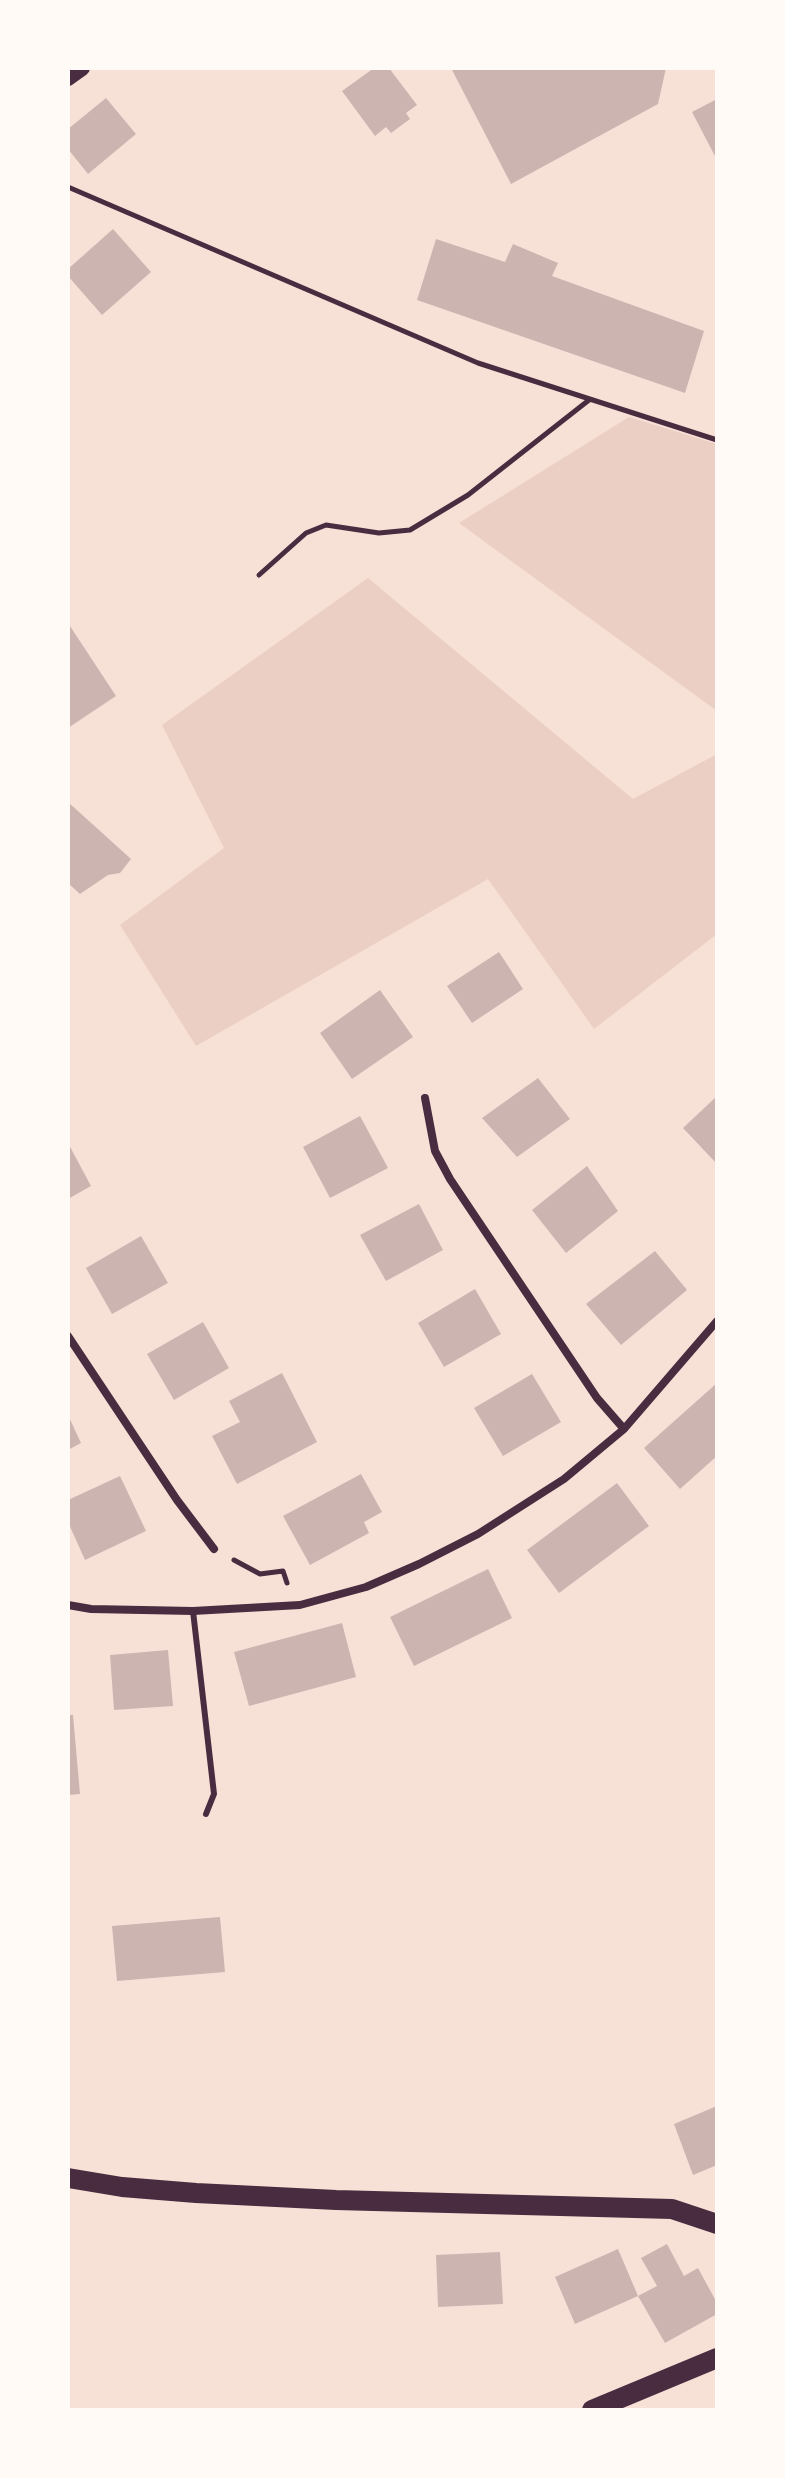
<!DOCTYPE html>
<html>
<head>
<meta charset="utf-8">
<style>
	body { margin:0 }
	#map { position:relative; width:785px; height:2478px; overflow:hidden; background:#f7e1d7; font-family:Rubik,sans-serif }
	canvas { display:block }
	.frame { position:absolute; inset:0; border:70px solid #fffaf5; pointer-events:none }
</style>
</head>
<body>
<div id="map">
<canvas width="785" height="2478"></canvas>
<div class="frame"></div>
</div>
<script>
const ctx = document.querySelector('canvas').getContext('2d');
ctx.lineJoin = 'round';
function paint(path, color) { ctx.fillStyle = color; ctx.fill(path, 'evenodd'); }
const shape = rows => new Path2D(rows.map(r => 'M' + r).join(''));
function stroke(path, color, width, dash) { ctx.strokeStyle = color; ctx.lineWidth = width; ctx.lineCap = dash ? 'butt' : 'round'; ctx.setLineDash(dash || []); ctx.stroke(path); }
const green = shape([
	[629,417,717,444,717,711,459,523],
	[368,578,633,799,717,754,717,934,594,1029,488,879,196,1046,120,925,224,848,162,725]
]);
const building = shape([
	[374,68,389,68,417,105,406,113,410,119,391,133,386,127,375,136,342,91],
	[451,68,666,68,658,104,511,184],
	[106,98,136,134,88,174,68,149,68,129],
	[717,99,717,160,692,112],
	[113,229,151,272,102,315,68,276,68,269],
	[436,239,505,262,513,244,558,263,552,276,704,331,685,393,417,300],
	[68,623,116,696,68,728],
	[68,802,131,859,120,873,108,875,80,894,68,883],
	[499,952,523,989,472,1023,447,986],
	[380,990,413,1037,352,1079,320,1033],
	[538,1078,570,1119,517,1157,482,1118],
	[717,1096,717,1164,683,1128],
	[360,1116,388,1168,330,1198,303,1147],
	[68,1143,91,1186,68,1199],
	[587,1166,618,1211,566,1253,532,1210],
	[419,1204,443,1250,386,1281,360,1235],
	[141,1236,168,1283,112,1314,86,1268],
	[655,1251,687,1290,621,1345,586,1304],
	[475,1289,501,1334,444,1367,418,1323],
	[203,1322,229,1368,174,1400,147,1354],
	[282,1373,317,1442,237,1484,212,1436,240,1422,229,1401],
	[532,1374,561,1422,503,1456,474,1408],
	[717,1383,717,1456,680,1489,644,1448],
	[68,1415,81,1443,68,1450],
	[361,1474,382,1512,364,1522,369,1533,310,1565,283,1516],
	[120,1476,146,1531,85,1560,68,1522,68,1500],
	[617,1483,649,1526,559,1593,527,1550],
	[488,1569,512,1618,414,1666,390,1617],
	[342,1623,356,1677,249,1706,234,1652],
	[168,1650,173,1706,114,1710,110,1655],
	[68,1715,73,1715,80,1794,68,1795],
	[220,1917,225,1972,117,1981,112,1926],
	[717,2106,717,2165,693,2175,674,2124],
	[667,2244,684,2276,698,2268,717,2303,717,2314,665,2343,638,2296,657,2286,641,2258],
	[618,2249,638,2296,575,2324,555,2277],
	[500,2252,503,2304,438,2307,436,2255]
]);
const path = shape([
	[68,187,478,363,717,440],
	[259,575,306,533,326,525,379,533,410,530,468,495,589,400],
	[234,1560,260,1574,283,1571,287,1583]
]);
const service = shape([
	[193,1611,214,1794,206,1814]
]);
const minor = shape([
	[425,1098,435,1151,450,1179,597,1398,624,1429],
	[68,1336,177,1500,214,1549],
	[68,1605,91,1609,193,1611,300,1605,366,1587,419,1564,478,1534,564,1479,624,1429,717,1321]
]);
const secondary = shape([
	[68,78,82,68]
]);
const primary = shape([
	[68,2178,122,2187,196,2193,336,2200,672,2209,717,2224],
	[592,2410,717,2358]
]);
paint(green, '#ebcfc5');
paint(building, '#ccb4b1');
stroke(path, '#4a2c40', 5);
stroke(service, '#4a2c40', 6);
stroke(minor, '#4a2c40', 8);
stroke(secondary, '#4a2c40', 16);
stroke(primary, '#4a2c40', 20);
</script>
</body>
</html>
